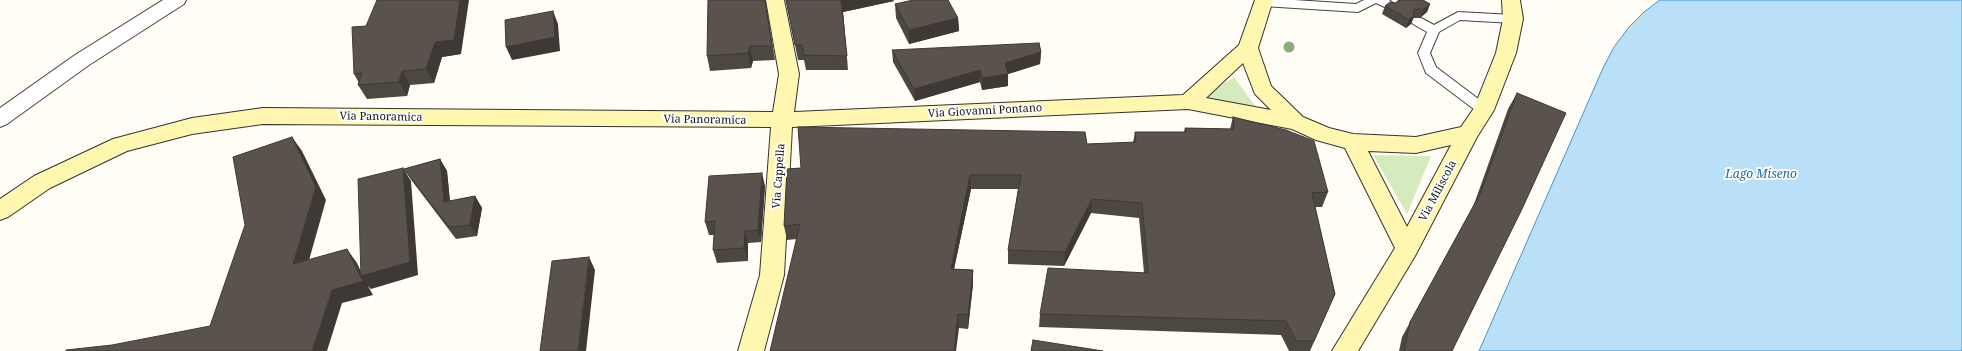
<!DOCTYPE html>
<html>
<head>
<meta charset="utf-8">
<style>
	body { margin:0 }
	canvas { display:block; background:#fffdf5 }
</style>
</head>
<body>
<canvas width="1962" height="351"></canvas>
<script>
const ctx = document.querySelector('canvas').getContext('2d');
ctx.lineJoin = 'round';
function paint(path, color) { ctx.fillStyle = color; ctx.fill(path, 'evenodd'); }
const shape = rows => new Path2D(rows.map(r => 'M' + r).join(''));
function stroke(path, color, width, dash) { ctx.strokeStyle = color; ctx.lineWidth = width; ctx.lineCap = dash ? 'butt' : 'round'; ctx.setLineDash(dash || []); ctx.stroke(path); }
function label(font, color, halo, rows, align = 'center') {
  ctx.font = font + ' "Noto Serif",serif'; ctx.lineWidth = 4; ctx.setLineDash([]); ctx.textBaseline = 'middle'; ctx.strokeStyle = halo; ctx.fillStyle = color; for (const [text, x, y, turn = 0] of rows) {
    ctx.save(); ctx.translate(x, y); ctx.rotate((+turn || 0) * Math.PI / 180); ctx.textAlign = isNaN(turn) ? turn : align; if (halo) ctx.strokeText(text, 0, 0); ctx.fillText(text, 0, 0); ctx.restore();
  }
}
const green = shape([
	[1234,77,1256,107,1204,97],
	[1373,155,1431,156,1407,214]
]);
const water = shape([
	[1660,0,1962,0,1962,351,1479,351,1603,68,1614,47,1629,27,1644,12,1660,0]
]);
const lane = shape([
	[1258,0,1294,0,1356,4,1364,0,1389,0,1397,6,1391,10,1376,3,1358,12,1263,6,1259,5,1257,2,1258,0],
	[1458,12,1513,15,1517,16,1519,19,1517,22,1513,23,1460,20,1439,32,1430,53,1436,67,1489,107,1491,110,1489,113,1484,115,1479,113,1426,73,1418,53,1427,32,1413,24,1411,21,1413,18,1421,18,1434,25,1458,12]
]);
const street = shape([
	[163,0,186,0,184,4,89,65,7,124,0,127,0,108,75,55,163,0]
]);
const secondary = shape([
	[766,0,784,0,799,74,794,112,1183,95,1239,45,1255,0,1273,0,1258,48,1271,86,1303,117,1329,128,1353,134,1416,137,1461,127,1474,108,1496,53,1503,19,1502,0,1520,0,1523,19,1516,53,1494,110,1477,137,1415,256,1358,351,1332,351,1395,248,1345,148,1316,140,1292,129,1188,109,792,127,784,275,764,351,738,351,760,275,771,127,263,124,192,134,127,151,50,188,8,217,0,220,0,199,34,176,113,139,192,118,263,108,773,112,779,74,766,0],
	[1243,63,1255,94,1271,110,1206,98,1243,63],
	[1451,145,1407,227,1368,151,1416,153,1451,145]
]);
const trees = [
	[1289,47]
];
const wall = shape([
	[765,0,775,60,753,61,751,68,710,71,707,56],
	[786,0,893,0,894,1,843,12,848,70,806,70,804,60,798,60],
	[1398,0,1423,0,1430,4,1427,12,1421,17,1414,17,1411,24,1406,28,1382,14,1385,6,1395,3,1397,2],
	[895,4,958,18,959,31,909,44,896,18],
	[366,26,461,54,442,57,434,83,410,85,407,96,367,99,358,85,359,83,354,74],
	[892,50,1041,52,1040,64,1008,74,1008,86,982,90,980,82,915,101,893,62],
	[1517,93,1452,351,1399,351,1402,337,1473,207,1508,109],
	[1233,117,1328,192,1322,207,1315,207,1335,294,1310,351,1289,351,1281,335,1039,327,1040,314,1144,273,1139,218,1091,213,1064,266,1008,264,1008,250,1018,189,971,189,954,269,973,270,973,284,968,329,959,328,797,239,787,240,784,226,787,169,1087,144,1133,143,1135,132,1184,132,1185,128,1230,129],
	[440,159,447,171,450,201,475,196,482,208,477,236,456,239,412,181,404,169],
	[765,186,761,242,748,243,748,261,717,263,713,250,714,235,709,235,705,222]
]);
const shadedWall = shape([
	[460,0,469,0,461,54,442,57,434,83,426,69,435,42],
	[765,0,775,60,772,46],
	[841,0,893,0,894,1,843,12,848,70],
	[1430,4,1427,12,1421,17,1424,9],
	[1415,9,1412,17,1414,16,1411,24,1406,28,1409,20],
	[553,11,558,24,560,51,512,60,506,47],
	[958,18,959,31,909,44,909,30],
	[750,46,753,61,751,68,748,53],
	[1041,52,1040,64,1005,75,1008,74,1008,86,982,90,982,78,1005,63],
	[980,70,980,82,915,101,914,89],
	[402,71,410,85,407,96,399,82],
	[292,137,302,151,326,200,304,278,293,264],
	[440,159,447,171,451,214,444,202],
	[403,168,411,181,418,275,371,289,368,286,373,295,342,303,327,351,312,351,332,290,347,249,357,263,363,276],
	[762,173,765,186,761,242,758,230],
	[970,175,971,189,951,283,951,269],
	[475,196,482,208,477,236,470,225],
	[1092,199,1091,213,1064,266,1065,252],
	[745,231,748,243,748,261,744,248],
	[589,257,595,270,586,351,578,351],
	[973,270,973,284,968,329,968,315],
	[958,314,959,328,956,351,954,351]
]);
const building = shape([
	[377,0,460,0,454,40,435,42,426,69,402,71,399,82,358,85,362,73,354,74,352,27,366,26,377,0],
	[708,0,765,0,772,46,750,46,748,53,707,56,708,0],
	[786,0,841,0,847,56,804,55,802,45,795,45,786,0],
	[913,0,948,0,958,18,909,30,895,4,913,0],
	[1400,0,1423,0,1430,4,1424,9,1415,9,1413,12,1414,16,1409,20,1385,6,1390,2,1395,3,1400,0],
	[553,11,555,37,506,47,505,20,553,11],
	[1039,43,1041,52,1005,63,1008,74,982,78,980,70,914,89,892,50,1039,43],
	[1517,93,1566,113,1522,209,1452,351,1404,351,1410,322,1481,192,1517,93],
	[1233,117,1286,130,1314,141,1328,192,1312,193,1335,294,1314,341,1296,341,1286,321,1040,314,1048,268,1148,273,1142,203,1092,199,1065,252,1008,250,1021,175,970,175,951,269,973,270,968,315,958,314,954,351,770,351,800,224,784,226,787,169,801,168,798,127,1085,132,1087,144,1136,142,1135,132,1186,132,1185,128,1234,129,1233,117],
	[292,137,316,187,293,264,347,249,363,281,332,290,312,351,66,351,66,350,112,345,210,326,245,225,233,157,292,137],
	[440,159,444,202,475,196,470,225,449,227,404,169,440,159],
	[403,168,410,262,361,276,358,179,403,168],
	[762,173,758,230,745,231,744,248,713,250,715,221,705,222,709,176,762,173],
	[589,257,578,351,540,351,552,261,589,257],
	[1033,340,1103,351,1031,351,1033,340]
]);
const streetNames = [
	["Via Giovanni Pontano",985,111,-3],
	["Via Panoramica",381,117,1],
	["Via Panoramica",705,120,1],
	["Via Cappella",779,176,-86],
	["Via Miliscola",1438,191,-62]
];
const waterNames = [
	["Lago Miseno",1761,175]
];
paint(green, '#d5ebbd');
paint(water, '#b9e0f7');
stroke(water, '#3f96cf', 1);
stroke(lane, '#444', 2);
stroke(street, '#444', 2);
stroke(secondary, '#333', 2);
paint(lane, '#fff');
paint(street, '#fff');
paint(secondary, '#fff6b0');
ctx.fillStyle = '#8dad7f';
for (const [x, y] of trees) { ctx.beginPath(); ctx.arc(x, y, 5.5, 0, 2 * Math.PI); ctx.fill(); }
paint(wall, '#4d4742');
paint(shadedWall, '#3f3936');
paint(building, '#5a524d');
stroke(building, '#3f3936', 1);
label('11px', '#111', '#fff', streetNames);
label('italic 12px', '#1768a6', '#fff', waterNames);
</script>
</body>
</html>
